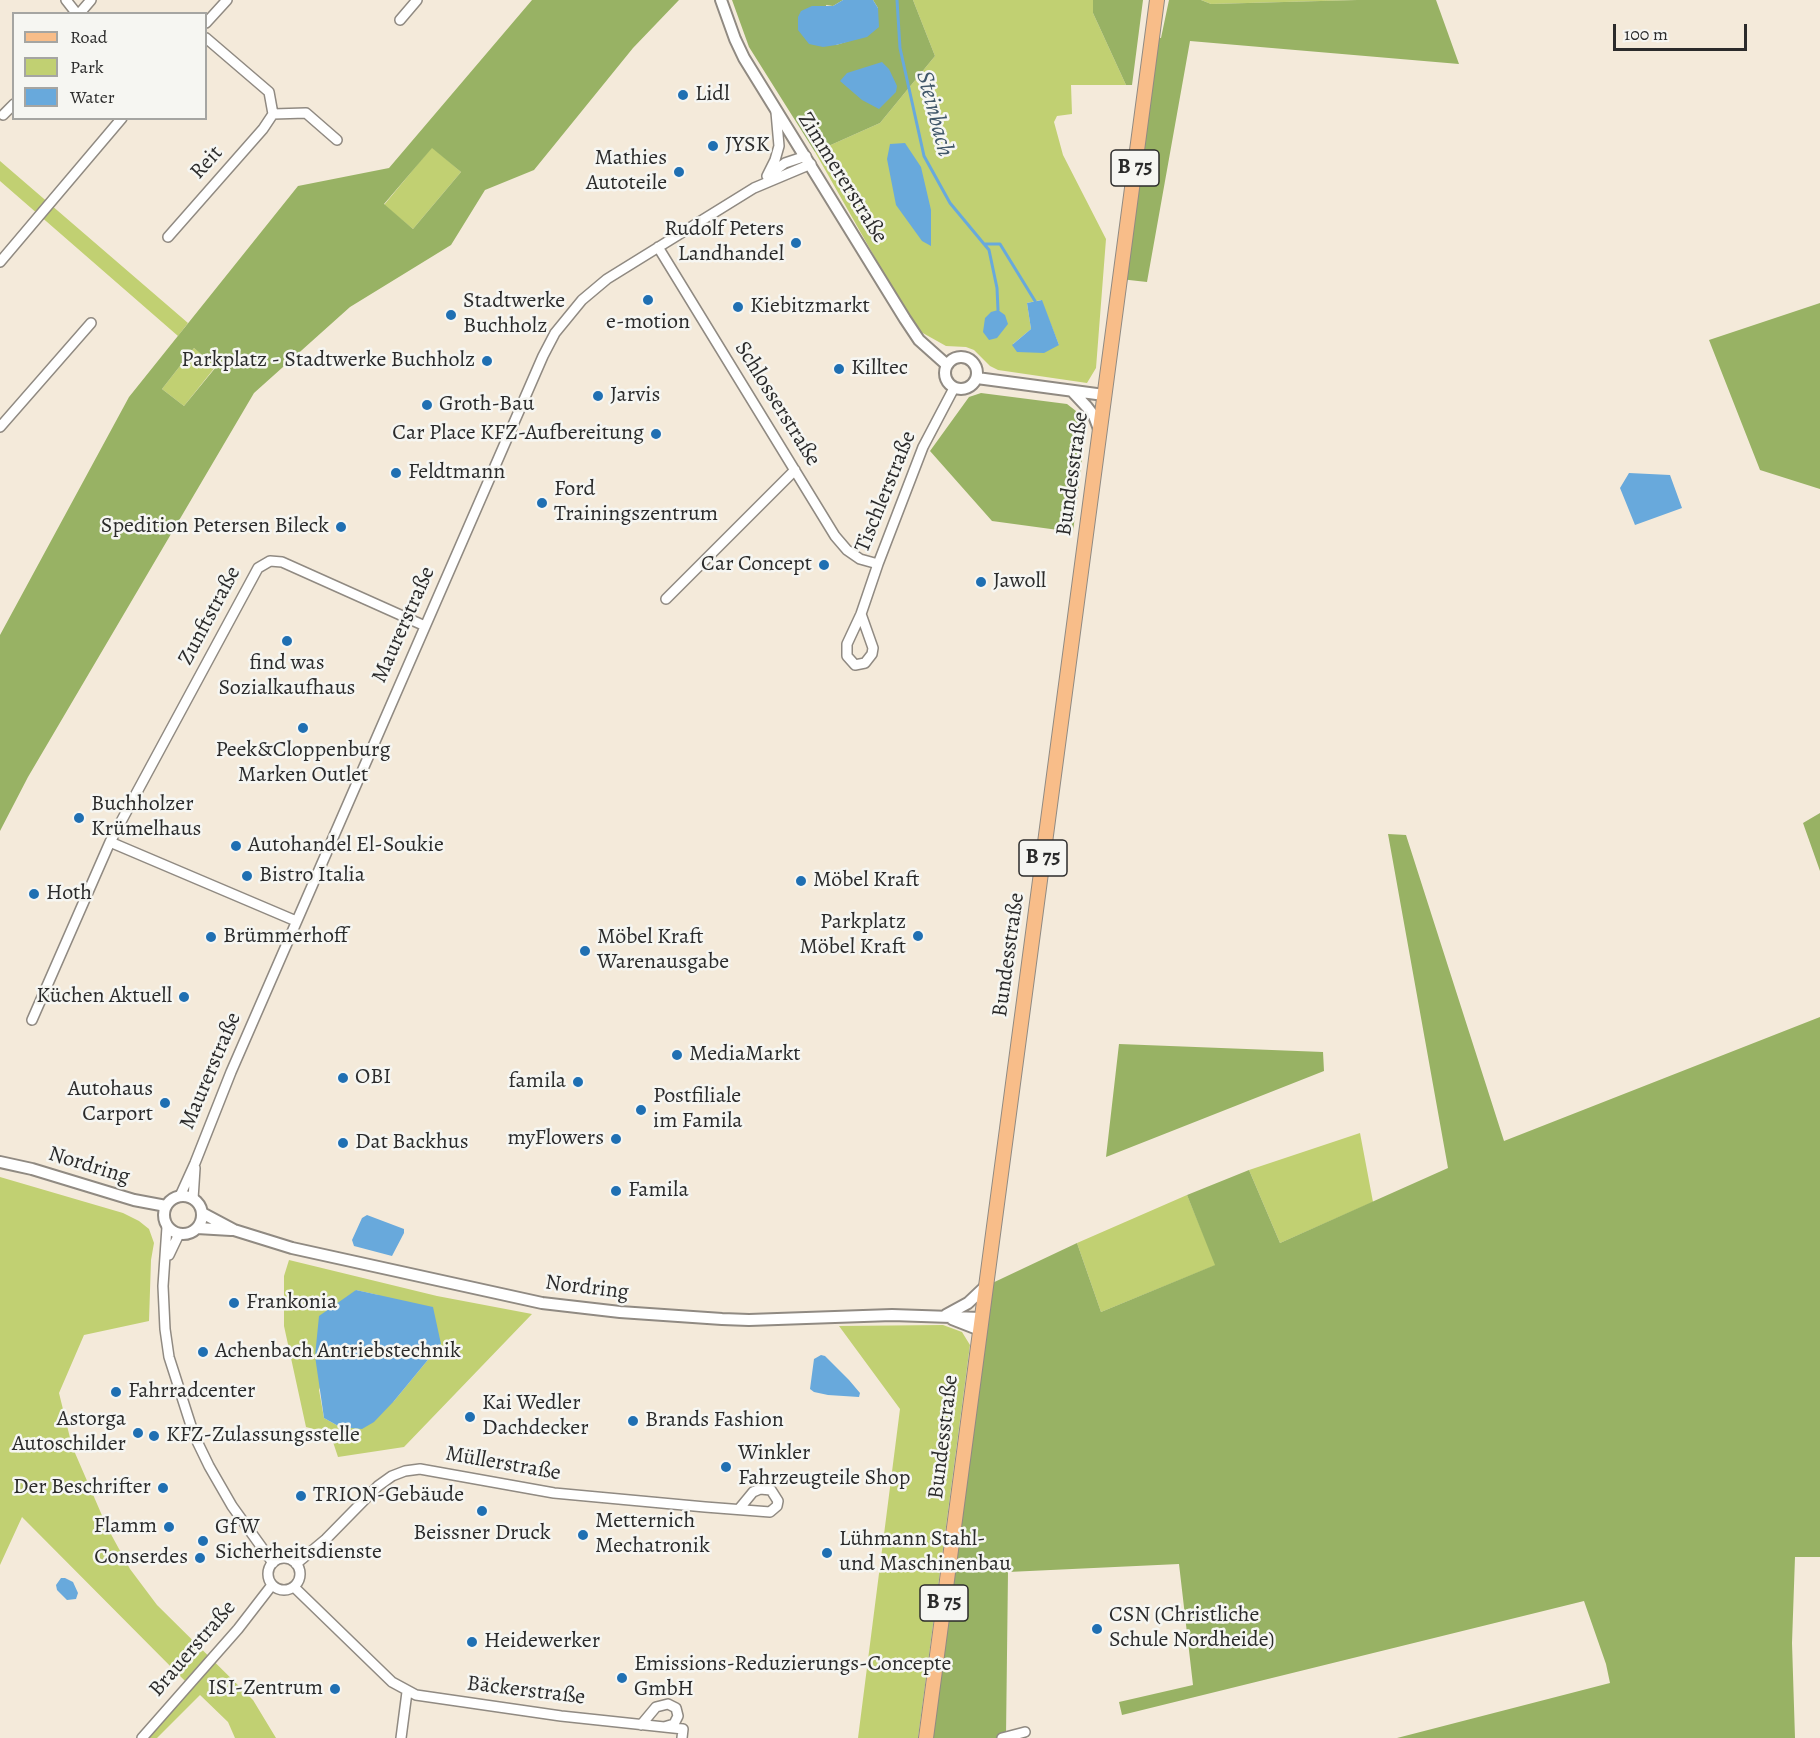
<!DOCTYPE html>
<html>
<head>
<meta charset="utf-8">
<style>
	body { margin:0 }
	#map { position:relative; width:1820px; height:1738px; overflow:hidden; background:#f4eada; font-family:Alegreya,serif }
	canvas { display:block }
	.legend { position:absolute; left:12px; top:12px; width:195px; height:108px; box-sizing:border-box; background:#f6f6f2; border:2px solid #a5a5a2; margin:0; padding:8px 10px; list-style:none; font-size:18px; color:#2b2b2b }
	.legend li { display:flex; align-items:center; gap:12px; height:30px }
	.legend b { width:30px; border:2px solid #a5a5a2 }
	.scale { position:absolute; left:1613px; top:24px; width:134px; height:27px; box-sizing:border-box; border:3px solid #2b2b2b; border-top:0; padding-left:8px; font-size:18px; line-height:21px; white-space:nowrap; color:#2b2b2b; -webkit-text-stroke:4px #f6f6f2; paint-order:stroke }
</style>
</head>
<body>
<div id="map">
<canvas width="1820" height="1738"></canvas>
<ul class="legend">
<li><b style="height:8px;background:#f8bd89"></b>Road</li>
<li><b style="height:16px;background:#c1d072"></b>Park</li>
<li><b style="height:16px;background:#68a9dc"></b>Water</li>
</ul>
<div class="scale">100 m</div>
</div>
<script>
const ctx = document.querySelector('canvas').getContext('2d');
ctx.lineJoin = 'round';
function paint(path, color) { ctx.fillStyle = color; ctx.fill(path, 'evenodd'); }
const shape = rows => new Path2D(rows.map(r => 'M' + r).join(''));
function stroke(path, color, width, dash) { ctx.strokeStyle = color; ctx.lineWidth = width; ctx.lineCap = dash ? 'butt' : 'round'; ctx.setLineDash(dash || []); ctx.stroke(path); }
function label(font, color, halo, rows, align = 'center') {
  ctx.font = font + ' Alegreya,serif'; ctx.lineWidth = 5; ctx.setLineDash([]); ctx.textBaseline = 'middle'; ctx.strokeStyle = halo; ctx.fillStyle = color; for (const [text, x, y, turn = 0] of rows) {
    ctx.save(); ctx.translate(x, y); ctx.rotate((+turn || 0) * Math.PI / 180); ctx.textAlign = isNaN(turn) ? turn : align; if (halo) ctx.strokeText(text, 0, 0); ctx.fillText(text, 0, 0); ctx.restore();
  }
}
const green = shape([
	[913,0,1093,0,1093,13,1126,85,1071,85,1072,114,1057,116,1054,122,1063,155,1106,239,1096,368,1087,383,998,370,990,366,974,350,966,347,946,346,921,332,899,300,815,152,880,123,935,56],
	[1041,300,1059,345,1013,344,1031,329,1027,303],
	[1201,0,1357,0,1211,4],
	[432,147,461,172,413,229,384,205],
	[0,161,188,323,178,336,0,181],
	[194,348,216,366,184,406,162,389],
	[1360,1133,1373,1202,1280,1243,1249,1170],
	[0,1177,123,1213,139,1221,149,1229,154,1243,151,1260,149,1321,84,1335,59,1393,72,1446,107,1527,130,1569,157,1605,253,1700,276,1738,235,1738,228,1722,200,1695,157,1738,142,1738,189,1685,22,1517,0,1565],
	[1187,1195,1216,1265,1101,1312,1077,1243],
	[289,1260,437,1296,532,1314,404,1447,338,1457,333,1442,321,1431,306,1427,284,1326,284,1276],
	[356,1290,378,1295,441,1344,394,1401,340,1427,324,1418,319,1390],
	[943,1325,962,1332,970,1345,918,1738,858,1738,900,1409,839,1326]
]);
const forest = shape([
	[532,0,679,0,633,48,534,170,485,190,451,245,350,307,254,393,28,777,0,831,0,635,129,397,298,186,389,168],
	[432,148,461,172,413,229,384,204],
	[194,348,216,367,184,406,162,389],
	[732,0,843,0,833,6,826,5,836,45,852,40,878,8,873,0,913,0,935,56,880,123,815,152,749,47],
	[1093,0,1143,0,1132,85,1126,85,1093,13],
	[1169,0,1201,0,1211,4,1357,0,1436,0,1459,64,1190,41,1147,282,1120,279,1152,37,1161,38],
	[1820,303,1820,489,1760,470,1709,340],
	[981,393,1067,404,1076,411,1085,435,1073,532,992,521,930,451,969,397],
	[1820,813,1820,871,1803,823],
	[1388,834,1406,835,1504,1141,1820,1017,1820,1557,1795,1557,1792,1643,1795,1738,1397,1738,1610,1683,1606,1664,1584,1601,1122,1715,1119,1702,1193,1685,1179,1564,1008,1572,1006,1736,999,1738,926,1738,986,1286,1077,1243,1101,1312,1215,1265,1187,1195,1249,1170,1280,1243,1448,1168],
	[1119,1044,1323,1052,1324,1071,1106,1157]
]);
const water = shape([
	[843,0,873,0,878,8,879,27,867,37,836,45,823,47,809,44,798,30,798,17,801,11,812,6,833,6],
	[882,62,889,69,897,86,896,92,879,109,862,100,840,81,847,73],
	[905,143,921,167,931,210,931,246,922,241,896,205,887,159,890,144],
	[1042,300,1059,345,1044,353,1017,352,1012,345,1031,329,1027,303],
	[998,310,1005,315,1008,324,997,338,989,340,983,332,985,318,991,312],
	[1629,473,1670,475,1682,508,1635,525,1620,488],
	[367,1215,404,1229,404,1233,392,1256,354,1246,352,1240,362,1218],
	[356,1290,433,1307,441,1344,394,1401,374,1422,362,1429,340,1427,324,1418,315,1356,319,1316],
	[821,1355,825,1356,849,1380,860,1393,859,1397,828,1395,814,1392,810,1389,814,1359],
	[61,1578,65,1578,73,1582,78,1593,76,1599,67,1600,57,1590,56,1585]
]);
const stream = shape([
	[897,0,900,48,924,156,950,203,989,250,997,288,998,310],
	[984,244,1000,244,1035,301]
]);
const minor = shape([
	[66,0,77,14],
	[79,14,91,0],
	[400,20,417,0],
	[206,23,227,0],
	[273,114,306,113,337,140],
	[3,115,14,104],
	[769,175,785,163,806,156],
	[767,176,775,160,779,146,776,112],
	[168,237,263,129,273,114,269,92,206,38],
	[658,247,835,536,847,550,860,559,878,564],
	[0,262,122,118],
	[0,427,91,323],
	[666,599,795,470],
	[861,614,873,648,872,654,865,663,855,665,847,656,847,644,861,614,878,564,923,447,954,388],
	[296,921,110,842,258,568,270,561,282,562,425,626],
	[32,1020,110,842],
	[180,1196,195,1163,231,1072,543,356,555,333,582,300,607,279,754,188,811,164],
	[193,1199,195,1168],
	[167,1227,163,1286,165,1329,169,1357,194,1435,209,1466,232,1506,273,1563],
	[169,1255,179,1234],
	'268 1574a16 16 0 1 1 32 0a16 16 0 1 1-32 0Z',
	[296,1564,326,1539,378,1486,392,1476,405,1471,420,1469,554,1493,705,1507,770,1512,777,1506,778,1501,771,1490,760,1489,753,1492,739,1509],
	[294,1587,392,1682,416,1695,561,1716,683,1729,682,1738],
	[641,1725,656,1707,668,1704,676,1708,678,1716,674,1724,664,1727],
	[142,1738,238,1629,272,1585],
	[401,1738,407,1692],
	[1002,1738,1025,1732]
]);
const tertiary = shape([
	[721,0,735,39,744,58,905,319,919,340,947,365],
	'945 373a16 16 0 1 1 32 0a16 16 0 1 1-32 0Z',
	[977,378,1104,395],
	[1072,391,1087,407,1094,416,1099,429],
	[0,1162,32,1169,134,1200,166,1206],
	'164 1215a19 19 0 1 1 38 0a19 19 0 1 1-38 0Z',
	[202,1213,234,1230,292,1248,542,1303,620,1312,722,1319,749,1320,892,1315,981,1318],
	[197,1228,231,1230],
	[946,1315,968,1303,986,1286],
	[952,1319,980,1330]
]);
const primary = shape([
	[926,1738,1157,0]
]);
const markers = [
	[683,95,6,"#1f6fb2"],
	[713,146,6,"#1f6fb2"],
	[679,172,6,"#1f6fb2"],
	[796,243,6,"#1f6fb2"],
	[648,300,6,"#1f6fb2"],
	[738,307,6,"#1f6fb2"],
	[451,315,6,"#1f6fb2"],
	[487,361,6,"#1f6fb2"],
	[839,369,6,"#1f6fb2"],
	[598,396,6,"#1f6fb2"],
	[427,405,6,"#1f6fb2"],
	[656,434,6,"#1f6fb2"],
	[396,473,6,"#1f6fb2"],
	[542,503,6,"#1f6fb2"],
	[341,527,6,"#1f6fb2"],
	[824,565,6,"#1f6fb2"],
	[981,582,6,"#1f6fb2"],
	[287,641,6,"#1f6fb2"],
	[303,728,6,"#1f6fb2"],
	[79,818,6,"#1f6fb2"],
	[236,846,6,"#1f6fb2"],
	[247,876,6,"#1f6fb2"],
	[801,881,6,"#1f6fb2"],
	[34,894,6,"#1f6fb2"],
	[918,936,6,"#1f6fb2"],
	[211,937,6,"#1f6fb2"],
	[585,951,6,"#1f6fb2"],
	[184,997,6,"#1f6fb2"],
	[677,1055,6,"#1f6fb2"],
	[343,1078,6,"#1f6fb2"],
	[578,1082,6,"#1f6fb2"],
	[165,1103,6,"#1f6fb2"],
	[641,1110,6,"#1f6fb2"],
	[616,1139,6,"#1f6fb2"],
	[343,1143,6,"#1f6fb2"],
	[616,1191,6,"#1f6fb2"],
	[234,1303,6,"#1f6fb2"],
	[203,1352,6,"#1f6fb2"],
	[116,1392,6,"#1f6fb2"],
	[470,1417,6,"#1f6fb2"],
	[633,1421,6,"#1f6fb2"],
	[138,1433,6,"#1f6fb2"],
	[154,1436,6,"#1f6fb2"],
	[726,1467,6,"#1f6fb2"],
	[163,1488,6,"#1f6fb2"],
	[301,1496,6,"#1f6fb2"],
	[482,1511,6,"#1f6fb2"],
	[169,1527,6,"#1f6fb2"],
	[583,1535,6,"#1f6fb2"],
	[203,1541,6,"#1f6fb2"],
	[827,1553,6,"#1f6fb2"],
	[200,1558,6,"#1f6fb2"],
	[1097,1629,6,"#1f6fb2"],
	[472,1642,6,"#1f6fb2"],
	[622,1678,6,"#1f6fb2"],
	[335,1689,6,"#1f6fb2"]
];
const shields = [
	[1135,168,48],
	[1043,858,48],
	[944,1603,48]
];
const shieldNames = [
	["B 75",1135,168],
	["B 75",1043,858],
	["B 75",944,1603]
];
const poiNames = [
	["Lidl",695,95],
	["JYSK",725,146],
	["Mathies",667,159,"right"],
	["Autoteile",667,184,"right"],
	["Rudolf Peters",784,230,"right"],
	["Landhandel",784,255,"right"],
	["Stadtwerke",463,302],
	["Buchholz",463,327],
	["Kiebitzmarkt",750,307],
	["e-motion",648,323,"center"],
	["Parkplatz - Stadtwerke Buchholz",475,361,"right"],
	["Killtec",851,369],
	["Jarvis",610,396],
	["Groth-Bau",439,405],
	["Car Place KFZ-Aufbereitung",644,434,"right"],
	["Feldtmann",408,473],
	["Ford",554,490],
	["Trainingszentrum",554,515],
	["Spedition Petersen Bileck",329,527,"right"],
	["Car Concept",812,565,"right"],
	["Jawoll",993,582],
	["find was",287,664,"center"],
	["Sozialkaufhaus",287,689,"center"],
	["Peek&Cloppenburg",303,751,"center"],
	["Marken Outlet",303,776,"center"],
	["Buchholzer",91,805],
	["Krümelhaus",91,830],
	["Autohandel El-Soukie",248,846],
	["Bistro Italia",259,876],
	["Möbel Kraft",813,881],
	["Hoth",46,894],
	["Parkplatz",906,923,"right"],
	["Möbel Kraft",906,948,"right"],
	["Brümmerhoff",223,937],
	["Möbel Kraft",597,938],
	["Warenausgabe",597,963],
	["Küchen Aktuell",172,997,"right"],
	["MediaMarkt",689,1055],
	["OBI",355,1078],
	["famila",566,1082,"right"],
	["Autohaus",153,1090,"right"],
	["Carport",153,1115,"right"],
	["Postfiliale",653,1097],
	["im Famila",653,1122],
	["myFlowers",604,1139,"right"],
	["Dat Backhus",355,1143],
	["Famila",628,1191],
	["Frankonia",246,1303],
	["Achenbach Antriebstechnik",215,1352],
	["Fahrradcenter",128,1392],
	["Kai Wedler",482,1404],
	["Dachdecker",482,1429],
	["Astorga",126,1420,"right"],
	["Autoschilder",126,1445,"right"],
	["Brands Fashion",645,1421],
	["KFZ-Zulassungsstelle",166,1436],
	["Winkler",738,1454],
	["Fahrzeugteile Shop",738,1479],
	["Der Beschrifter",151,1488,"right"],
	["TRION-Gebäude",313,1496],
	["Metternich",595,1522],
	["Mechatronik",595,1547],
	["Flamm",157,1527,"right"],
	["GfW",215,1528],
	["Sicherheitsdienste",215,1553],
	["Beissner Druck",482,1534,"center"],
	["Lühmann Stahl-",839,1540],
	["und Maschinenbau",839,1565],
	["Conserdes",188,1558,"right"],
	["CSN (Christliche",1109,1616],
	["Schule Nordheide)",1109,1641],
	["Heidewerker",484,1642],
	["Emissions-Reduzierungs-Concepte",634,1665],
	["GmbH",634,1690],
	["ISI-Zentrum",323,1689,"right"]
];
const streetNames = [
	["Reit",207,163,-48],
	["Zimmererstraße",842,178,58],
	["Schlosserstraße",777,404,58],
	["Bundesstraße",1073,474,-82],
	["Tischlerstraße",886,492,-68],
	["Zunftstraße",210,616,-62],
	["Maurerstraße",404,625,-66],
	["Bundesstraße",1009,955,-82],
	["Maurerstraße",211,1071,-67],
	["Nordring",89,1166,17],
	["Nordring",587,1288,7],
	["Bundesstraße",944,1437,-83],
	["Müllerstraße",503,1464,10],
	["Brauerstraße",193,1649,-49],
	["Bäckerstraße",526,1691,7]
];
const waterNames = [
	["Steinbach",934,114,75]
];
paint(green, '#c1d072');
paint(forest, '#98b264');
paint(water, '#68a9dc');
stroke(stream, '#68a9dc', 3);
stroke(minor, '#908a82', 12);
stroke(tertiary, '#908a82', 14);
stroke(primary, '#908a82', 16);
stroke(minor, '#fff', 9);
stroke(tertiary, '#fff', 10);
stroke(primary, '#f8bd89', 14);
for (const [x, y, r, color] of markers) { const dot = new Path2D(); dot.arc(x, y, r, 0, 2 * Math.PI); ctx.fillStyle = color; ctx.fill(dot); stroke(dot, '#f6f6f2', 2); }
for (const [x, y, w] of shields) { const box = new Path2D(); box.roundRect(x - w / 2, y - 18, w, 36, 4.5); ctx.fillStyle = '#f6f6f2'; ctx.fill(box); stroke(box, '#2b2b2b', 1.5); }
label('bold 21px', '#2b2b2b', null, shieldNames);
label('22px', '#2b2b2b', '#f6f6f2', poiNames, 'left');
label('22px', '#2b2b2b', '#f6f6f2', streetNames);
label('italic 24px', '#405769', '#f6f6f2', waterNames);
</script>
</body>
</html>
